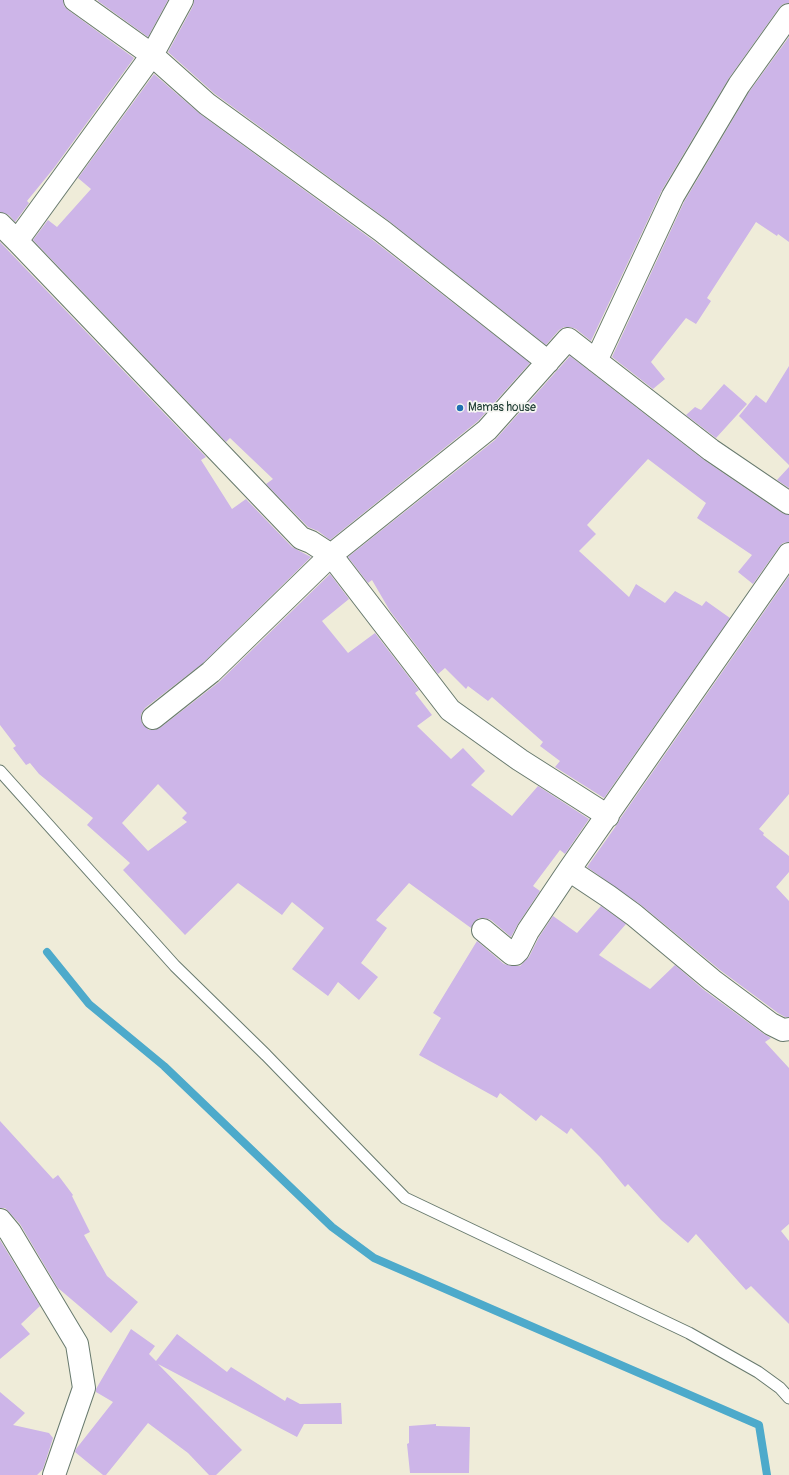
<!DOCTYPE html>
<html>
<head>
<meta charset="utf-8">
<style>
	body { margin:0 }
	canvas { display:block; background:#efecd9 }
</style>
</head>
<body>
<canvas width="789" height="1475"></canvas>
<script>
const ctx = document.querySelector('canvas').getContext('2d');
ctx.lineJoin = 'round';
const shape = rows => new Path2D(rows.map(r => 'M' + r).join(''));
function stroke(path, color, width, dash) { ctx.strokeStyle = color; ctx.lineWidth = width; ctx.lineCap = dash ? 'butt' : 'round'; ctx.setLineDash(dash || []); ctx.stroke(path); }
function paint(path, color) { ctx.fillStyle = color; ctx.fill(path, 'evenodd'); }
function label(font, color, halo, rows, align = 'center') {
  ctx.font = font + ' Pangolin,sans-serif'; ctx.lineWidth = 3.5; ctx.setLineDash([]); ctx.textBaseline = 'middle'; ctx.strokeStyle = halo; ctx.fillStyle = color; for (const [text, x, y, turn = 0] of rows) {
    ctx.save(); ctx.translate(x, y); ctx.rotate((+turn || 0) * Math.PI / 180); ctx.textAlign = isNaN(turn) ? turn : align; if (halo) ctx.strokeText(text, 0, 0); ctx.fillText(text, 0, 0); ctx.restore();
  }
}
const stream = shape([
	[47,952,89,1004,164,1066,332,1227,374,1258,759,1425,767,1475]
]);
const building = shape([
	[0,0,63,0,64,6,68,10,134,58,54,168,27,201,29,203,15,222,9,215,0,212],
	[98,0,168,0,148,37,98,1],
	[194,0,789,0,789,3,783,4,779,8,729,78,662,190,591,341,576,329,570,327,564,327,559,330,546,345,389,221,215,94,168,52,193,6],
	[789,37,789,242,778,234,777,236,756,222,707,298,711,301,696,324,686,318,651,362,665,379,653,389,612,357,684,202,749,92],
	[154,74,200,114,374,241,530,363,478,421,330,540,318,531,308,527,266,484,273,479,230,438,226,442,33,240,48,220,57,227,91,189,78,178],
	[0,242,206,457,201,460,232,509,246,499,292,547,311,557,203,663,145,708,141,714,141,720,143,725,149,730,155,730,160,728,219,682,330,574,349,599,322,621,348,653,375,633,419,690,415,693,432,715,417,726,451,759,463,748,485,771,471,785,512,816,538,786,589,819,565,854,560,850,533,886,540,891,518,924,511,937,491,920,485,918,479,918,474,922,471,928,409,883,376,920,387,928,361,963,378,977,359,1000,338,982,328,996,292,969,324,928,292,902,282,915,238,883,185,935,123,870,130,863,87,825,93,818,39,774,30,763,26,765,13,748,16,746,0,725],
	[158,784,187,813,182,818,187,822,148,851,122,823],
	[570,356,704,460,782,513,789,515,789,542,783,543,779,547,753,584,738,572,752,555,697,518,706,503,648,459,587,525,596,534,579,551,629,597,636,584,665,603,675,591,702,606,706,601,730,618,604,798,555,767,560,761,540,746,543,742,492,697,488,701,468,686,466,689,445,668,438,674,390,611,372,580,368,583,348,557,495,440],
	[789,366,789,465,739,416,756,395,766,403],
	[724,384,747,404,716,438,686,415,695,407,701,410],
	[789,467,789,488,777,480],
	[789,576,789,794,759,829,764,833,763,835,789,856,789,872,776,887,789,901,789,1017,785,1017,778,1013,720,970,641,905,587,867,618,823,620,819],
	[601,906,626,924,599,955,650,989,675,965,704,990,764,1034,771,1038,765,1042,789,1068,789,1224,781,1231,789,1241,789,1324,751,1286,746,1290,696,1234,688,1243,661,1220,628,1184,625,1187,600,1157,571,1128,567,1134,541,1115,536,1121,500,1093,497,1098,419,1055,441,1018,433,1013,477,941,504,964,512,966,520,966,529,957,539,937,553,916,577,933],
	[0,1121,53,1179,58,1175,73,1195,72,1196,90,1232,84,1235,107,1276,138,1302,111,1333,58,1288,20,1224,9,1212,5,1208,0,1208],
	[0,1240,40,1306,21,1324,30,1334,0,1359],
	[131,1329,155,1346,149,1354,156,1361,177,1334,227,1372,231,1367,285,1401,287,1397,300,1404,341,1403,342,1424,304,1424,297,1437,158,1364,242,1450,216,1475,209,1475,188,1453,148,1423,106,1475,103,1475,75,1452,76,1449,113,1402,96,1392,96,1389],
	[0,1392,25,1413,13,1425,49,1433,53,1438,43,1469,37,1475,0,1475],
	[436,1424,436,1426,470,1427,469,1473,410,1473,407,1444,409,1443,409,1426]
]);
const lane = shape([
	[0,771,175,966,266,1055,405,1198,689,1333,758,1372,780,1388,789,1398]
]);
const street = shape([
	[75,0,152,55,207,104,382,231,548,362],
	[0,224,17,241,301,538,311,542,331,555,450,710,520,760,608,816],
	[17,241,152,55,182,0],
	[596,361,673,196,739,85,789,15],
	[153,718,211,672,331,555,487,430,568,339,711,450,789,503],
	[569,870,608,896,634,915,712,980,771,1024,783,1030,789,1029],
	[483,930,512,954,515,954,518,951,528,931,569,870,789,554],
	[0,1220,10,1232,77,1344,84,1388,54,1475]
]);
const markers = [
	[460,408,4,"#1f6fb2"]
];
const poiNames = [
	["Mamas house",468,408]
];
stroke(stream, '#4daacb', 8);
paint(building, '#cdb5e8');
stroke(lane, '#687a6e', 13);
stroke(street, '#687a6e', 24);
stroke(lane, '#fff', 11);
stroke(street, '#fff', 22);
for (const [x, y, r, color] of markers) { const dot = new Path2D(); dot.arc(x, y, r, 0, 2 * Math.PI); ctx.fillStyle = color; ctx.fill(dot); stroke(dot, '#f6f6f2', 1.5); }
label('12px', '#1f3d34', '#f6f6f2', poiNames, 'left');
</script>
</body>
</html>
